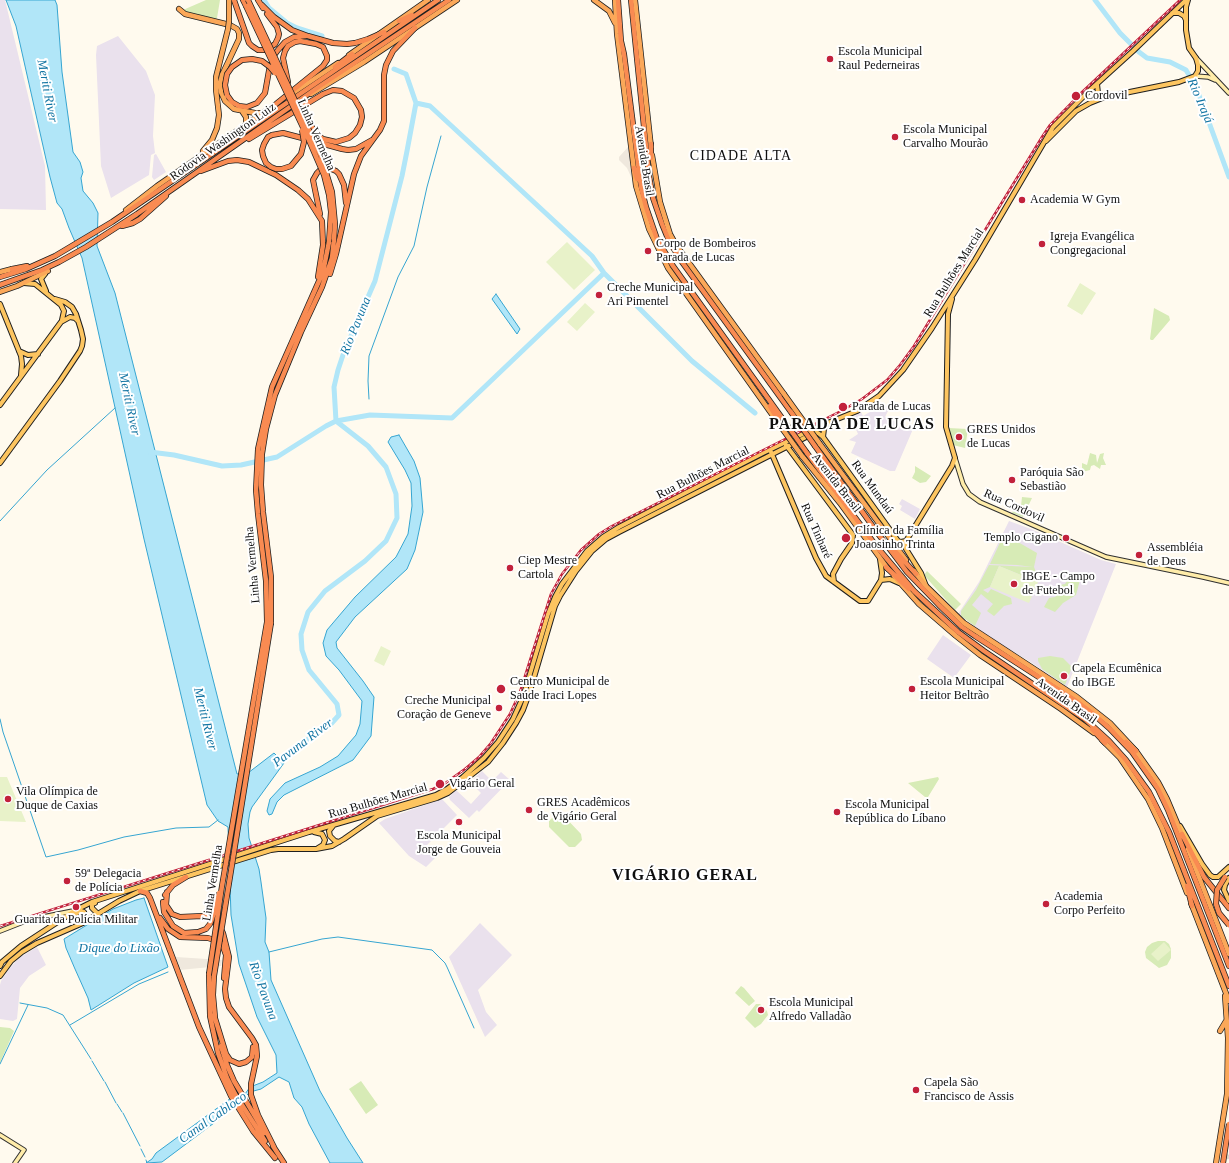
<!DOCTYPE html>
<html>
<head>
<meta charset="utf-8">
<style>
	body { margin:0 }
	canvas { display:block; background:#fffaee }
</style>
</head>
<body>
<canvas width="1229" height="1163"></canvas>
<script>
const ctx = document.querySelector('canvas').getContext('2d');
ctx.lineJoin = 'round';
function paint(path, color) { ctx.fillStyle = color; ctx.fill(path, 'evenodd'); }
const shape = rows => new Path2D(rows.map(r => 'M' + r).join(''));
function stroke(path, color, width, dash) { ctx.strokeStyle = color; ctx.lineWidth = width; ctx.lineCap = dash ? 'butt' : 'round'; ctx.setLineDash(dash || []); ctx.stroke(path); }
function label(font, color, halo, rows, align = 'center') {
  ctx.font = font + ' Georgia,serif'; ctx.lineWidth = 4; ctx.setLineDash([]); ctx.textBaseline = 'middle'; ctx.strokeStyle = halo; ctx.fillStyle = color; for (const [text, x, y, turn = 0] of rows) {
    ctx.save(); ctx.translate(x, y); ctx.rotate((+turn || 0) * Math.PI / 180); ctx.textAlign = isNaN(turn) ? turn : align; if (halo) ctx.strokeText(text, 0, 0); ctx.fillText(text, 0, 0); ctx.restore();
  }
}
const industrial = shape([
	[0,0,5,0,45,166,46,210,0,209],
	[118,36,146,71,155,95,153,136,155,153,151,155,149,175,111,198,101,166,96,55,97,46],
	[156,154,166,172,154,180,152,177,154,155],
	[882,405,890,407,885,417,913,429,895,471,890,471,851,453,856,442,849,440,858,434,851,418,861,412,863,416],
	[902,499,920,509,915,519,900,510,902,506,899,504],
	[1009,521,1031,529,1101,560,1116,564,1067,687,1029,661,995,641,958,614,979,582],
	[943,635,971,655,954,678,927,659],
	[482,771,492,781,501,772,510,780,479,812,477,810,469,818,450,800,449,797,456,790,471,804,481,793,470,782],
	[442,799,457,815,424,848,435,858,426,867,409,856,379,823,385,819],
	[480,923,512,955,478,990,486,1012,497,1025,485,1037,449,957],
	[37,947,46,965,29,976,20,988,17,1019,13,1021,0,1019,0,985,1,981,9,969,19,958]
]);
const green = shape([
	[206,0,220,0,217,18,215,20,186,13,183,10],
	[1154,308,1169,316,1170,320,1153,340,1151,340,1150,339],
	[948,428,968,429,965,448,953,445],
	[1090,453,1096,455,1097,463,1100,454,1104,453,1103,458,1106,465,1101,465,1100,469,1094,465,1091,466,1090,470,1082,472,1082,463,1087,465],
	[915,466,931,476,926,482,920,483,912,478,915,472],
	[1022,497,1032,498,1023,517,1012,513,1016,504,1021,506],
	[1004,534,1037,553,1034,567,1039,580,1038,582,999,566,990,587,983,590,988,593,991,589,1011,598,1012,604,1004,606,994,616,987,611,993,604,981,594,972,605,981,613,975,626,961,616,961,611,976,590,989,565,1033,567,1017,565,990,564],
	[927,571,961,604,955,610,924,575],
	[1076,577,1079,577,1080,580,1076,595,1063,603,1055,612,1044,607,1049,598,1055,597,1064,590,1060,585,1065,584,1069,578,1074,579],
	[1050,656,1063,658,1072,667,1065,685,1042,669,1038,661,1038,658],
	[938,777,939,779,928,797,925,797,908,783],
	[559,813,562,814,581,834,582,840,575,847,569,847,549,827,549,821,556,814],
	[1158,941,1165,941,1169,944,1171,949,1171,958,1167,965,1159,968,1146,958,1145,952,1147,947,1152,943],
	[741,986,744,988,755,1001,749,1006,735,993],
	[756,1004,760,1004,767,1011,768,1015,761,1024,755,1028,745,1018],
	[0,1027,10,1028,14,1031,0,1063],
	[361,1081,378,1105,366,1114,349,1089]
]);
const pitch = shape([
	[567,242,595,270,574,290,546,262],
	[1080,283,1096,293,1082,315,1067,306],
	[585,303,595,312,577,331,567,322],
	[999,566,1038,582,1029,603,990,587],
	[381,646,391,651,384,666,374,661],
	[0,777,7,777,26,822,0,821],
	[1164,942,1171,950,1158,961,1151,954]
]);
const plaza = shape([
	[629,146,632,179,627,168,619,160,619,157],
	[176,957,222,960,221,966,179,970]
]);
const water = shape([
	[6,0,55,0,57,5,62,72,73,152,80,162,83,172,81,178,83,191,93,203,98,213,97,246,115,293,237,774,248,773,274,753,284,763,252,807,250,812,248,824,249,838,259,869,261,882,266,918,265,942,269,952,271,980,320,1091,347,1138,363,1163,330,1163,309,1124,302,1107,294,1098,289,1082,279,1077,261,1089,250,1092,234,1108,162,1162,146,1163,152,1159,156,1153,231,1098,245,1094,250,1087,263,1082,277,1073,276,1055,257,1017,239,964,231,915,228,827,218,821,207,805,144,539,82,258,69,228,62,209,57,203,50,177,16,26,6,0],
	[496,294,520,329,517,334,492,299,496,294],
	[399,435,414,461,420,478,423,512,415,550,407,569,355,617,336,642,337,648,363,681,374,697,371,736,353,760,284,795,277,802,272,814,269,815,267,811,270,799,285,783,320,767,338,756,356,735,360,724,362,701,339,670,326,656,323,643,327,630,355,597,396,557,408,534,412,506,411,483,405,470,388,442,391,437,399,435],
	[144,898,168,967,134,983,91,1010,88,998,75,969,66,948,64,939,113,909,136,900,144,898]
]);
const stream = shape([
	[369,399,368,381,369,356,398,277,414,246,427,187,441,136],
	[0,521,47,470,115,408],
	[0,719,3,732,46,857,78,850,124,837,176,828,209,827,218,820],
	[269,952,322,939,338,937,432,950,445,963,447,967,474,1028],
	[20,1003,47,1008,63,1015,91,1059],
	[70,1025,139,984,168,972],
	[92,1061,104,1081],
	[0,1064,28,1005],
	[105,1082,116,1103],
	[117,1104,122,1112],
	[123,1113,140,1146],
	[141,1149,145,1157],
	[146,1160,147,1163]
]);
const river = shape([
	[264,0,269,8,287,23,297,28,322,36],
	[1095,0,1120,33,1139,52,1147,58,1170,62,1186,70,1196,87,1229,177],
	[416,103,430,106,592,256,604,273,692,361,755,413],
	[150,452,174,455,222,466,241,465,277,457,326,426,336,421,370,415,452,418,604,273],
	[275,763,305,741,330,725,339,715,337,704,309,670,302,650,301,634,308,612,325,591,365,561,386,541,397,518,396,494,386,467,368,446,336,421,334,387,338,370,344,352,375,281,402,176,407,151,416,103,406,74,394,69]
]);
const trunkTunnel = shape([
	[1222,1163,1229,1155]
]);
const secondary = shape([
	[1196,58,1229,93],
	[1195,76,1208,77,1215,80],
	[955,458,963,484,969,494,980,502,1003,512,1106,557,1203,577,1229,583],
	[0,931,28,920,73,911],
	[0,1135,24,1150,15,1163]
]);
const primary = shape([
	[1172,13,1179,13,1184,16,1186,20],
	[1097,84,1098,93,1100,96,1104,97],
	[1046,141,1076,111,1090,103,1105,97,1179,82,1195,76,1198,71,1198,65,1196,58,1189,48,1186,30,1186,7,1188,0],
	[45,274,41,279,46,291],
	[24,283,35,284,61,305,64,311,62,320],
	[0,304,21,356,22,364,21,375],
	[19,351,28,355,38,354],
	[0,405,61,322,70,317,75,318,78,321],
	[823,437,824,429,828,424],
	[786,445,853,535,852,543,841,559,833,574,834,582],
	[771,452,816,558,826,576,860,601,868,601,881,580,882,573,880,559],
	[0,463,60,381,80,351,82,346,83,339,81,330,76,314,72,307,65,302,55,299],
	[906,541,952,466,955,458,946,427,948,314,952,299],
	[906,541,906,549,921,573,926,586],
	[881,580,890,579,899,583],
	[333,826,329,831,330,836,335,841,339,842],
	[1180,826,1202,864,1210,875,1213,877,1218,877,1229,867],
	[314,832,322,834,325,840,323,845,318,848],
	[1229,878,1225,885,1224,890,1229,901],
	[95,903,92,904,92,908,98,914],
	[73,915,81,911,84,912,86,917,84,922],
	[0,966,2,962,21,946,76,910,92,902,309,832,436,795,447,789,463,777,484,758,498,742,513,719,523,697,548,614,555,597,562,584,587,551,603,537,619,527,763,453,813,429,857,411,879,396,903,370,932,328,975,260,1053,127,1090,90,1133,51,1186,0],
	[0,976,11,961,22,952,37,943,83,923,119,901,140,891,271,850,278,849,316,849,332,846,344,839,377,816,437,798,448,793,488,762,503,743,516,723,523,710,530,691,555,606,560,596,576,571,592,551,606,539,619,532,814,433,818,433,823,437,898,541,901,542,906,541]
]);
const trunk = shape([
	[229,0,229,21],
	[594,0,609,11,615,23],
	[615,0,617,34,636,186,649,229,668,268,776,420],
	[635,0,651,147],
	[179,9,185,14,230,25,237,29,239,33,239,39,222,75,220,84,221,92,225,101,234,109,255,113,263,113],
	[349,55,428,0],
	[293,93,338,63],
	[311,94,364,62,457,0],
	[242,111,246,117,246,125],
	[203,151,212,140,217,128,219,115,216,90,216,77,228,29],
	[652,155,660,202,670,234,676,245,784,394],
	[126,210,157,186,273,106],
	[0,272,12,269],
	[0,292,17,286,48,271],
	[820,444,906,560],
	[802,456,840,503,888,569],
	[914,571,926,586,964,623,1077,697,1110,723,1136,751,1158,782,1167,799,1183,837],
	[894,576,919,604,956,636,980,655,1061,709,1094,733],
	[1102,740,1120,758,1148,799,1162,828,1187,893],
	[1188,849,1229,954],
	[1191,903,1229,1001],
	[1220,1031,1226,1021],
	[1216,1163,1227,1094,1228,1038,1225,996]
]);
const motorway = shape([
	[234,0,249,43,252,46,258,50,264,50,271,47,275,44,278,38,279,34,277,27,267,14],
	[243,0,246,6],
	[258,0,263,8],
	[618,0,621,41,624,54,641,187,646,207,657,239,673,266,782,418],
	[631,0,649,176,653,198,662,224,669,241,682,262,791,412],
	[262,5,274,17,292,30,308,36,333,43,347,44,355,43,368,39,384,32],
	[399,21,412,15],
	[272,58,278,50,285,42,294,37,306,36],
	[335,67,352,54],
	[227,95,232,102,239,106,247,107,257,103,265,93,270,65],
	[271,108,323,66,327,60,327,56,323,47,316,44,300,41,295,42,288,46,285,51,283,58,288,82],
	[272,135,283,133,306,139],
	[249,139,323,94,333,90,342,91,354,98,361,110,362,117,360,125,355,133,349,138,336,142,323,139,318,135,305,118],
	[313,141,342,149,348,150,356,149,372,140],
	[651,144,651,158],
	[634,168,637,179],
	[201,171,228,161,237,160,249,162,276,175,298,190,308,199,322,221,323,245,318,277],
	[320,214,313,180,317,173,320,170,329,168,336,171,339,174,344,185,346,203],
	[122,226,133,223,140,219,166,196],
	[12,269,27,266],
	[330,274,336,254,354,174,361,156,380,130,384,121,384,75,386,65,393,51,415,28],
	[0,277,26,269,55,256,112,222,438,0],
	[0,285,42,270,59,262,86,247,137,214,317,88,449,0],
	[770,406,781,425],
	[815,446,879,535,907,572,939,605,962,627,975,636,1076,701,1092,713,1109,728,1132,752,1158,789,1168,810,1229,966],
	[807,453,877,547,914,591,958,632,984,651,1086,720,1109,741,1126,760,1149,792,1169,832,1229,986],
	[894,550,916,574],
	[886,567,909,589],
	[267,622,266,581,258,514,256,490,258,449,272,387,323,272,329,242],
	[271,623,271,577,263,512,261,485,262,454,266,429,275,395,301,332,322,287,332,258,334,239],
	[1092,729,1105,743],
	[1126,742,1136,751],
	[1182,834,1204,877,1229,908],
	[1187,886,1192,906],
	[140,891,147,893,150,898,199,1027,231,1096,253,1131,275,1158],
	[167,892,166,905,172,914,180,917,202,916,209,918,219,925,223,933,229,957,225,989,226,998,229,1007,252,1038,256,1045,257,1056,251,1084,251,1095,258,1115,274,1147],
	[165,895,173,885,186,877],
	[163,902,164,912,173,926,184,933,198,932],
	[160,918,168,929,180,937,208,938,217,941,222,944,226,955,224,978],
	[209,974,210,1016,218,1053,227,1078,235,1094,265,1141],
	[214,976,213,995,215,1017],
	[214,1015,226,1054,230,1060,239,1064,246,1062,252,1057,253,1047],
	[221,1046,227,1065,234,1081,265,1133],
	[273,1146,284,1163]
]);
const rail = shape([
	[0,926,433,789,444,784,465,769,479,757,491,743,510,714,520,692,551,594,562,574,581,550,599,534,612,526,843,410,862,399,887,380,900,365,914,346,1042,137,1050,125,1079,95,1180,0]
]);
const trunkBridge = shape([
	[228,29,229,21],
	[784,394,820,444],
	[776,420,802,456]
]);
const motorwayBridge = shape([
	[248,0,321,156,332,192,335,224,334,239],
	[246,6,308,138,324,175,329,195,331,212,329,242],
	[227,95,225,85,227,74,232,67,242,60,252,59,262,61,270,67,275,73],
	[272,135,268,137,264,144,262,150,263,156,266,163,271,167,276,169,282,169,291,166,301,154,304,142,302,130],
	[791,412,815,446],
	[782,418,807,453],
	[1225,877,1217,890,1216,904,1219,913,1229,925],
	[198,932,206,929,210,924,212,919,219,893],
	[209,974,222,886,267,622],
	[214,976,271,623],
	[1223,1163,1229,1124]
]);
const markers = [
	[830,59,4,"#c2213b"],
	[1076,96,5,"#c2213b"],
	[895,137,4,"#c2213b"],
	[1022,200,4,"#c2213b"],
	[1042,244,4,"#c2213b"],
	[648,251,4,"#c2213b"],
	[599,295,4,"#c2213b"],
	[843,407,5,"#c2213b"],
	[959,437,4,"#c2213b"],
	[1012,480,4,"#c2213b"],
	[846,538,5,"#c2213b"],
	[1066,538,4,"#c2213b"],
	[1139,555,4,"#c2213b"],
	[510,568,4,"#c2213b"],
	[1014,584,4,"#c2213b"],
	[1064,676,4,"#c2213b"],
	[501,689,5,"#c2213b"],
	[912,689,4,"#c2213b"],
	[499,708,4,"#c2213b"],
	[440,784,5,"#c2213b"],
	[8,799,4,"#c2213b"],
	[529,810,4,"#c2213b"],
	[837,812,4,"#c2213b"],
	[459,822,4,"#c2213b"],
	[67,881,4,"#c2213b"],
	[1046,904,4,"#c2213b"],
	[76,907,4,"#c2213b"],
	[761,1010,4,"#c2213b"],
	[916,1090,4,"#c2213b"]
];
const poiNames = [
	["Escola Municipal",838,52],
	["Raul Pederneiras",838,66],
	["Cordovil",1085,96],
	["Escola Municipal",903,130],
	["Carvalho Mourão",903,144],
	["Academia W Gym",1030,200],
	["Igreja Evangélica",1050,237],
	["Congregacional",1050,251],
	["Corpo de Bombeiros",656,244],
	["Parada de Lucas",656,258],
	["Creche Municipal",607,288],
	["Ari Pimentel",607,302],
	["Parada de Lucas",852,407],
	["GRES Unidos",967,430],
	["de Lucas",967,444],
	["Paróquia São",1020,473],
	["Sebastião",1020,487],
	["Clínica da Família",855,531],
	["Joaosinho Trinta",855,545],
	["Templo Cigano",1058,538,"right"],
	["Assembléia",1147,548],
	["de Deus",1147,562],
	["Ciep Mestre",518,561],
	["Cartola",518,575],
	["IBGE - Campo",1022,577],
	["de Futebol",1022,591],
	["Capela Ecumênica",1072,669],
	["do IBGE",1072,683],
	["Centro Municipal de",510,682],
	["Saúde Iraci Lopes",510,696],
	["Escola Municipal",920,682],
	["Heitor Beltrão",920,696],
	["Creche Municipal",491,701,"right"],
	["Coração de Geneve",491,715,"right"],
	["Vigário Geral",449,784],
	["Vila Olímpica de",16,792],
	["Duque de Caxias",16,806],
	["GRES Acadêmicos",537,803],
	["de Vigário Geral",537,817],
	["Escola Municipal",845,805],
	["República do Líbano",845,819],
	["Escola Municipal",459,836,"center"],
	["Jorge de Gouveia",459,850,"center"],
	["59ª Delegacia",75,874],
	["de Polícia",75,888],
	["Academia",1054,897],
	["Corpo Perfeito",1054,911],
	["Guarita da Polícia Militar",76,920,"center"],
	["Escola Municipal",769,1003],
	["Alfredo Valladão",769,1017],
	["Capela São",924,1083],
	["Francisco de Assis",924,1097]
];
const streetNames = [
	["Linha Vermelha",316,135,66],
	["Rodovia Washington Luiz",223,142,-35],
	["Avenida Brasil",644,161,81],
	["Rua Bulhões Marcial",954,273,-58],
	["Rua Bulhões Marcial",703,473,-27],
	["Avenida Brasil",836,483,52],
	["Rua Mundaú",872,487,54],
	["Rua Cordovil",1014,506,24],
	["Rua Tinharé",816,531,66],
	["Linha Vermelha",253,565,-95],
	["Avenida Brasil",1066,701,35],
	["Rua Bulhões Marcial",378,801,-16],
	["Linha Vermelha",213,883,-81]
];
const waterNames = [
	["Meriti River",47,91,79],
	["Rio Irajá",1200,101,67],
	["Rio Pavuna",356,326,-68],
	["Meriti River",129,404,78],
	["Meriti River",205,719,76],
	["Pavuna River",303,743,-37],
	["Dique do Lixão",119,949],
	["Rio Pavuna",263,991,70],
	["Canal Cabloco",213,1118,-35]
];
const quarterNames = [
	["CIDADE ALTA",741,156]
];
const districtNames = [
	["PARADA DE LUCAS",852,425],
	["VIGÁRIO GERAL",685,876]
];
paint(industrial, '#eae1ed');
paint(green, '#d7ebb6');
paint(pitch, '#e8f2c9');
paint(plaza, '#efe8dd');
paint(water, '#b1e6f8');
stroke(water, '#36a5d1', 1);
stroke(stream, '#36a5d1', 1);
stroke(river, '#b1e6f8', 5);
stroke(trunkTunnel, '#dbd7cc', 4.5, [4.5, 2]);
stroke(secondary, '#303030', 5.5);
stroke(primary, '#1f1f1f', 6);
stroke(trunk, '#1f1f1f', 6);
stroke(motorway, '#1f1f1f', 6);
stroke(secondary, '#ffeca9', 3.5);
stroke(primary, '#fdc560', 4);
stroke(trunk, '#fba859', 4.5);
stroke(motorway, '#f98b52', 4.5);
stroke(rail, '#c2213b', 2.5);
stroke(rail, '#fff', 1, [3]);
stroke(trunkBridge, '#1f1f1f', 6, []);
stroke(motorwayBridge, '#1f1f1f', 6, []);
stroke(trunkBridge, '#fba859', 4.5);
stroke(motorwayBridge, '#f98b52', 4.5);
for (const [x, y, r, color] of markers) { const dot = new Path2D(); dot.arc(x, y, r, 0, 2 * Math.PI); ctx.fillStyle = color; ctx.fill(dot); stroke(dot, '#fff', 1.5); }
label('12px', '#0e0e0e', '#fff', poiNames, 'left');
label('12px', '#0e0e0e', '#fff', streetNames);
label('italic 13px', '#1375a3', '#fff', waterNames);
ctx.letterSpacing = '1px';
label('14px', '#0e0e0e', '#fff', quarterNames);
ctx.letterSpacing = '0px';
ctx.letterSpacing = '1px';
label('bold 16px', '#0e0e0e', '#fff', districtNames);
ctx.letterSpacing = '0px';
</script>
</body>
</html>
